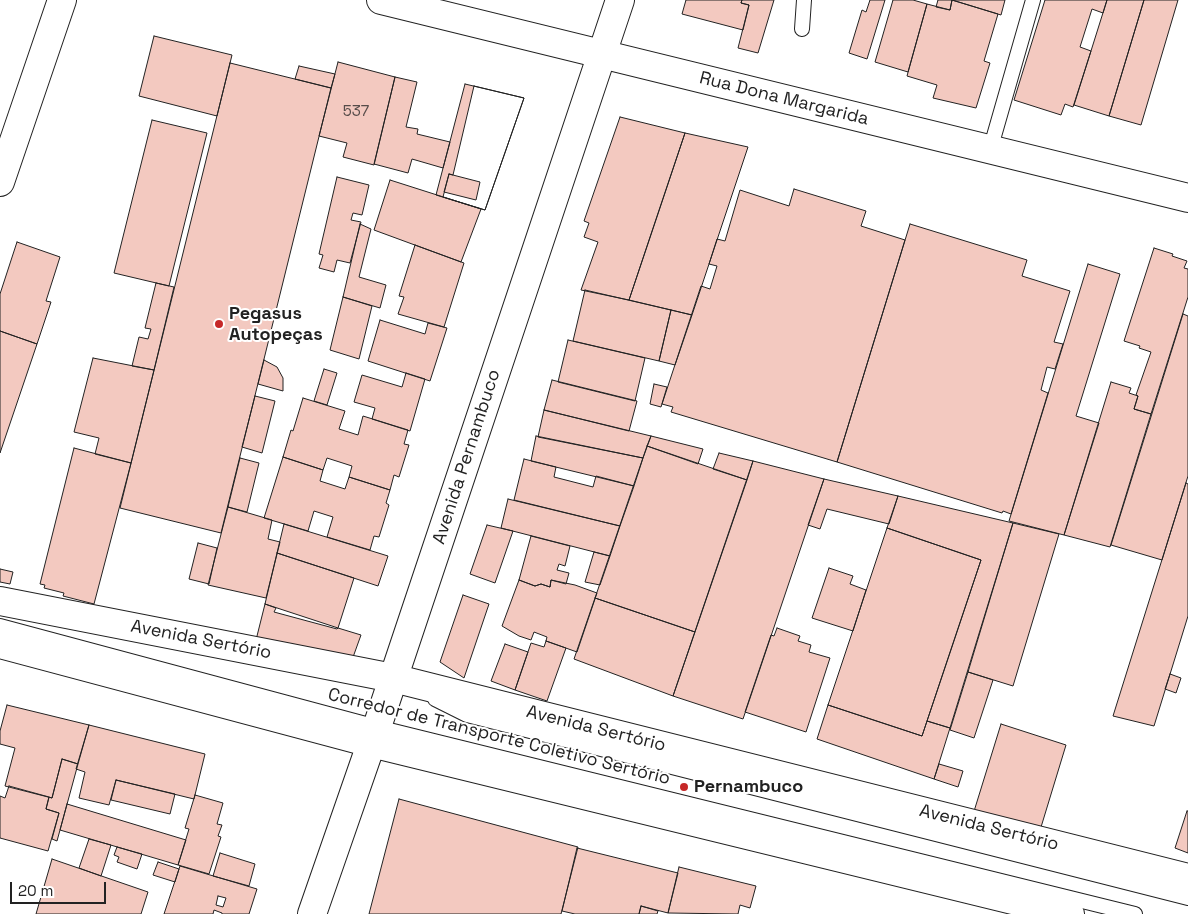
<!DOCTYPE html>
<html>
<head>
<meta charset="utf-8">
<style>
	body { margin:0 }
	#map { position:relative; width:1188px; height:914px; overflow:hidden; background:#fff; font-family:"Space Grotesk",sans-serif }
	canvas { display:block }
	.scale { position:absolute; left:10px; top:882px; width:96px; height:22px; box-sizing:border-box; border:2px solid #222; border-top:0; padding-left:6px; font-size:15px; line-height:18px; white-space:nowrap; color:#222; -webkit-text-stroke:4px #fff; paint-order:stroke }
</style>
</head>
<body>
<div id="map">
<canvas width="1188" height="914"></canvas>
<div class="scale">20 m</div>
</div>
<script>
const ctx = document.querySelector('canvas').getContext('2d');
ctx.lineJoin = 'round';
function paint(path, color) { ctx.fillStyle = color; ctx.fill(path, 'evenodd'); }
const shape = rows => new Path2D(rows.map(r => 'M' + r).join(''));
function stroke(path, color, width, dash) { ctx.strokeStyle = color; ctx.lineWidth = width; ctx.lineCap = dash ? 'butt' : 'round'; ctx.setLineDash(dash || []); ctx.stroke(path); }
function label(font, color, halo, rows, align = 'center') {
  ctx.font = font + ' "Space Grotesk",sans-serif'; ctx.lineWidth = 4; ctx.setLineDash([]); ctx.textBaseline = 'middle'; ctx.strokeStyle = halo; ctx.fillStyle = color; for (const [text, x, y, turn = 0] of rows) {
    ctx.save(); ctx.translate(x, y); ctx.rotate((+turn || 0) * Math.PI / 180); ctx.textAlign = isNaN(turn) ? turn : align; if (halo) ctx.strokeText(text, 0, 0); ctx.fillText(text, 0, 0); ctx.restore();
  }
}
const building = shape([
	[686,0,742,0,741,3,749,5,743,30,682,14,686,0],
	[742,0,774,0,758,53,738,48,749,5,741,3,742,0],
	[870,0,885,0,867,59,849,53,862,10,866,12,870,0],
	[893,0,913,0,927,4,908,72,875,62,893,0],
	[938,0,952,0,950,10,936,7,938,0],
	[952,0,998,14,984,61,990,63,976,108,933,98,937,85,907,76,927,4,950,10,952,0],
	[952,0,1005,0,1001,15,952,0],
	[1045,0,1107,0,1103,13,1092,9,1080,47,1091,51,1073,107,1065,104,1061,115,1014,100,1045,0],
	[1107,0,1144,0,1109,116,1074,105,1107,0],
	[1144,0,1178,0,1141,125,1109,116,1144,0],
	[154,36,232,55,217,116,139,96,154,36],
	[338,62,395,77,374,165,343,157,347,143,319,136,338,62],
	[230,63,331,88,221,533,120,508,230,63],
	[299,66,335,74,331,88,295,79,299,66],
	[395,77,417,82,406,127,418,129,417,134,450,142,443,168,412,159,408,173,374,164,395,77],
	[465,84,524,98,485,210,436,195,465,84],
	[474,86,524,98,485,210,443,197,449,174,453,175,474,86],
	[620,117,685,133,629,300,581,290,598,242,584,237,589,223,584,221,620,117],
	[152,120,207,133,169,286,114,273,152,120],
	[685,133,748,147,692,315,629,300,685,133],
	[449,174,480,182,476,200,444,192,449,174],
	[337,177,369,185,362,215,353,213,351,220,361,222,350,263,337,260,334,272,319,268,323,255,319,254,337,177],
	[390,180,481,209,461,262,374,230,390,180],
	[794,189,866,211,861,226,905,240,837,462,671,412,673,407,662,404,701,286,710,289,717,266,709,264,717,239,725,241,740,190,789,206,794,189],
	[360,224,371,229,359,277,386,285,380,308,343,297,360,224],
	[910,224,1027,260,1022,276,1070,291,1054,342,1063,344,1055,369,1047,367,1041,390,1048,393,1011,514,1003,511,1002,513,837,462,910,224],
	[17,242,60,257,46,301,51,302,37,344,0,331,0,294,17,242],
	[415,245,464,263,444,327,398,314,404,297,399,296,415,245],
	[1154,248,1173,254,1172,256,1187,261,1184,268,1188,269,1188,297,1151,414,1134,409,1138,396,1136,395,1151,352,1139,348,1140,346,1124,341,1154,248],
	[1088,264,1120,274,1076,416,1099,423,1064,535,1009,521,1088,264],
	[156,283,174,287,154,370,132,366,139,337,148,339,151,329,145,328,156,283],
	[585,290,671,310,659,361,573,341,585,290],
	[343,297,372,306,359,359,330,350,343,297],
	[671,310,692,315,675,365,659,361,671,310],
	[1183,314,1188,316,1188,476,1162,560,1111,545,1183,314],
	[380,320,425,334,428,323,447,328,430,381,368,361,380,320],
	[0,331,37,344,0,453,0,331],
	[568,340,645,358,635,401,558,382,568,340],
	[93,358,154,370,131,463,95,454,99,438,74,432,93,358],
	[264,360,277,367,283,378,283,391,258,384,264,360],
	[324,369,337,373,327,405,314,401,324,369],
	[406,373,425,379,410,431,372,419,375,408,354,402,362,375,402,387,406,373],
	[552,380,637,401,629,431,544,410,552,380],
	[1111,382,1131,388,1129,393,1138,396,1134,409,1151,414,1110,547,1064,535,1111,382],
	[654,384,667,387,661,407,650,404,654,384],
	[255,396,275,401,262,453,242,447,255,396],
	[303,398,345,411,339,429,358,435,363,416,408,430,404,444,409,445,399,477,394,475,390,490,349,477,352,466,327,458,323,470,283,457,291,430,293,431,303,398],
	[544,410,651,436,643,458,538,437,544,410],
	[536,436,643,458,634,486,531,461,536,436],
	[651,436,703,449,698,464,647,446,651,436],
	[647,446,747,480,695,632,595,598,647,446],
	[74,448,131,463,94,604,63,596,64,593,44,588,45,585,40,584,74,448],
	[719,453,753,461,747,480,713,469,719,453],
	[283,457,323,470,320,481,345,489,349,477,390,490,386,503,389,505,379,537,374,536,370,550,327,537,333,517,314,511,308,531,264,518,283,457],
	[240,458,259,463,247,512,228,507,240,458],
	[524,459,556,467,554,477,593,487,596,476,634,486,620,526,514,500,524,459],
	[753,461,824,479,743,719,673,696,753,461],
	[824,479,898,496,889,524,827,509,820,529,808,525,824,479],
	[1186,483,1188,484,1188,616,1154,726,1113,716,1186,483],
	[898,496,1013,523,950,728,927,721,981,560,887,528,898,496],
	[508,499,620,526,610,556,501,528,508,499],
	[228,507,272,520,268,539,280,542,266,598,208,585,228,507],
	[1013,523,1059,534,1013,686,968,672,1013,523],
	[284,524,388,556,378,586,277,553,284,524],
	[487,525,513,531,495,583,470,574,487,525],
	[887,528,981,560,922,736,828,705,887,528],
	[531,536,570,546,565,566,559,564,557,570,569,573,566,584,551,580,550,587,541,584,535,586,519,580,531,536],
	[198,543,217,548,209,584,189,579,198,543],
	[594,552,610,556,600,585,585,582,594,552],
	[277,553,354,578,338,628,265,604,277,553],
	[829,568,853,576,850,584,866,590,853,631,812,618,829,568],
	[0,569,13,572,10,584,0,582,0,569],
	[519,580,535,586,541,584,550,587,551,580,575,585,597,593,577,652,546,641,547,637,534,632,531,640,519,636,502,626,519,580],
	[463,595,489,604,464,678,440,662,463,595],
	[595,598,695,632,673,696,574,659,595,598],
	[265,604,276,608,274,612,337,629,338,628,361,635,352,660,256,640,265,604],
	[777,628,800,636,798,641,811,645,809,652,830,658,806,732,745,712,771,635,774,636,777,628],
	[546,641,566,648,547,701,515,690,531,643,544,647,546,641],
	[505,644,528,652,515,690,491,681,505,644],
	[968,672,993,680,974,738,950,730,968,672],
	[1170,674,1181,678,1176,693,1165,689,1170,674],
	[7,705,89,725,78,764,62,759,52,798,5,786,15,748,0,744,0,731,7,705],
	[828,705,922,736,927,721,950,728,934,779,817,739,828,705],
	[1001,724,1066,745,1038,837,971,821,1001,724],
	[89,725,205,754,194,799,116,780,109,805,79,798,85,772,76,769,89,725],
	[62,759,78,764,57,841,52,839,59,813,46,809,49,797,52,798,62,759],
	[939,764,963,771,958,787,934,779,939,764],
	[116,780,175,794,170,814,111,800,116,780],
	[9,786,49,797,46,809,59,813,48,851,0,838,0,796,5,798,9,786],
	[195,795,223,803,217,824,222,825,218,836,221,837,209,874,178,865,189,829,185,828,195,795],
	[399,799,578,847,561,914,369,914,399,799],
	[67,804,186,840,178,865,60,830,67,804],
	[1187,811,1188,811,1188,853,1175,848,1187,811],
	[89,839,111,845,101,876,79,868,89,839],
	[117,847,142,854,137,869,117,862,119,857,114,855,117,847],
	[577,848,678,873,668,913,641,906,639,914,575,914,562,911,577,848],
	[220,853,255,864,249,886,213,876,220,853],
	[52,859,148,892,141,914,36,914,52,859],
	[158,862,179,869,175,882,153,875,158,862],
	[180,866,257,889,249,914,222,914,222,913,214,910,213,914,164,914,180,866],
	[218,896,226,898,223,907,216,905,218,896],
	[679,867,756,886,750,908,740,905,738,914,668,913,679,867],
	[641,906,658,911,657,914,639,914,641,906]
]);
const lane = shape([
	[802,29,804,0],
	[990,150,1033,0],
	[0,626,377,727,1135,914],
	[435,699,467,715,1188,898]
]);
const secondary = shape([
	[0,182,62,0],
	[312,914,377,727,620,0]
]);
const primary = shape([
	[381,0,1188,198],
	[0,601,393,678,1188,878],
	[0,644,371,743,1070,914]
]);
const markers = [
	[219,324,5,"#c62828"],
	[684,787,5,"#c62828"]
];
const numberNames = [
	["537",356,112]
];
const streetNames = [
	["Rua Dona Margarida",784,99,14],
	["Avenida Pernambuco",467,457,-72],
	["Avenida Sertório",201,640,11],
	["Avenida Sertório",596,729,14],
	["Corredor de Transporte Coletivo Sertório",499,737,14],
	["Avenida Sertório",989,828,14]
];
const poiNames = [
	["Pegasus",229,314],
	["Autopeças",229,335],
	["Pernambuco",694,787]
];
paint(building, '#f3c9c0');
stroke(building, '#222', 1);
stroke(lane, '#222', 16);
stroke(secondary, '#222', 30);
stroke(primary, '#222', 30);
stroke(lane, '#fff', 14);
stroke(secondary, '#fff', 28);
stroke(primary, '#fff', 28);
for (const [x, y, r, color] of markers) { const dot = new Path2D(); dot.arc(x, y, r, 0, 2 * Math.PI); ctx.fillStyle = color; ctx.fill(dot); stroke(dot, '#fff', 2); }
label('15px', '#564c4a', null, numberNames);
label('18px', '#222', '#fff', streetNames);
label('bold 18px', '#222', '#fff', poiNames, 'left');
</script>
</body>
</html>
